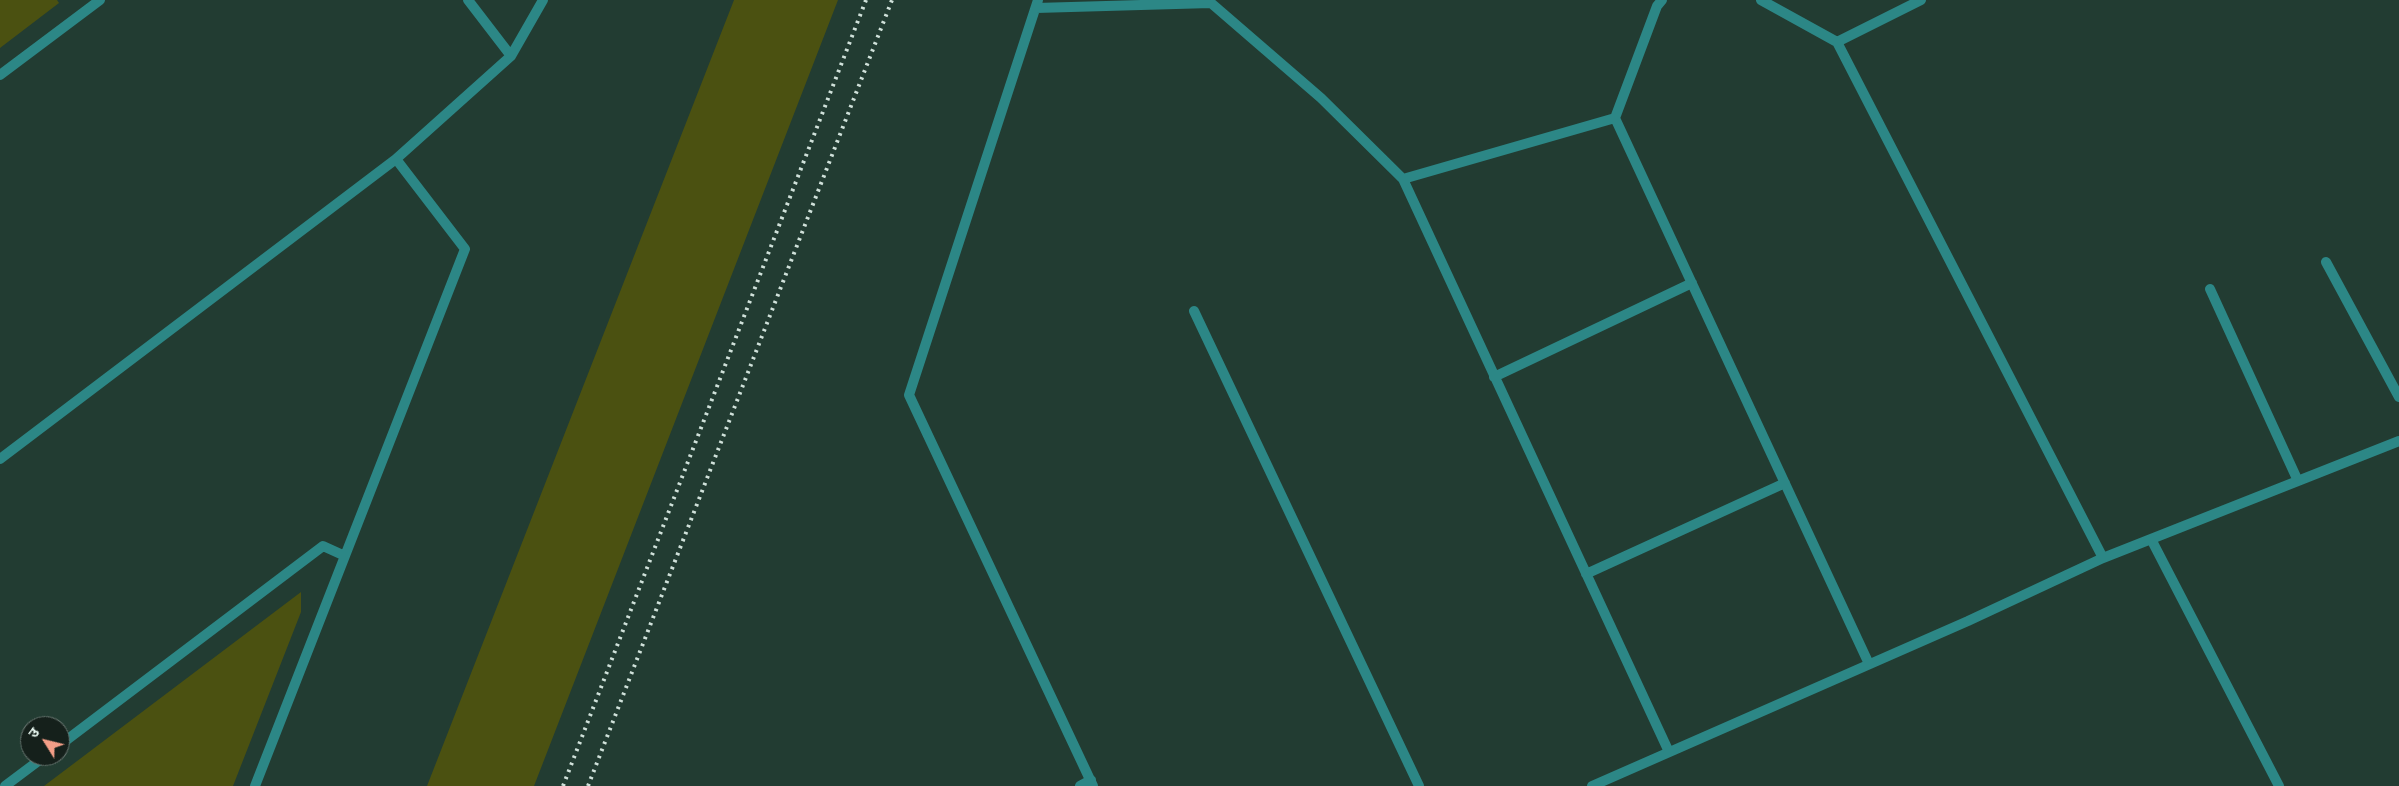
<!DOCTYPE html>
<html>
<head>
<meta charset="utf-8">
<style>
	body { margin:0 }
	#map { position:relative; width:2399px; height:786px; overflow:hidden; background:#223c32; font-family:"Asap Condensed","Noto Sans Devanagari",sans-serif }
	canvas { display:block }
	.north { position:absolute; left:20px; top:716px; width:50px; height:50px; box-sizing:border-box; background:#15201b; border:1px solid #697671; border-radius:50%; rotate:306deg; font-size:14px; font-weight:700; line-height:20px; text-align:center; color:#e8f8f1 }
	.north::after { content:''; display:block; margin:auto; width:18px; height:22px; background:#f49e87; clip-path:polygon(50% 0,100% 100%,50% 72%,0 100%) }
</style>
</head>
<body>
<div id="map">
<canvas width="2399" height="786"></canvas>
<div class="north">उ</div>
</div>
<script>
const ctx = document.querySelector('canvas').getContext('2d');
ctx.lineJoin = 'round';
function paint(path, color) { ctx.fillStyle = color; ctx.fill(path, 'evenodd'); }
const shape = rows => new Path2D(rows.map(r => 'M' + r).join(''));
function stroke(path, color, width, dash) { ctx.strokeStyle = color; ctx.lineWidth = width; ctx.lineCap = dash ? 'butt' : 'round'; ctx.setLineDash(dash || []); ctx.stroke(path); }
const green = shape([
	[0,0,57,0,59,3,0,48],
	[734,0,838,0,534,786,427,786],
	[301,592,301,612,233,786,44,786]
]);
const street = shape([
	[468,0,511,56],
	[1038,0,909,395,1093,786],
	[1662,0,1657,6,1615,118,1869,664],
	[1761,0,1837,42,2103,558],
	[1036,8,1211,3,1321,98,1403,179,1615,118],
	[1837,42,1921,0],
	[0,75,100,0],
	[1403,179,1669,752],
	[2326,262,2399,397],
	[2210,289,2298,481],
	[1194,311,1419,786],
	[1494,377,1692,283],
	[0,459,396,159,511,56,543,0],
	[2151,539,2279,786],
	[1586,574,1785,483],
	[60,745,323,546,345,556],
	[5,786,45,756],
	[255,786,465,249,396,159],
	[1080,786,1091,780],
	[1592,786,1968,621,2103,558,2399,441]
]);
const rail = shape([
	[563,786,866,0],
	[588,786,892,0]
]);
paint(green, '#4b5111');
stroke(street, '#2c8786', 10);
stroke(rail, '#d0e1da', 4, [2.5, 5]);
</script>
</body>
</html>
